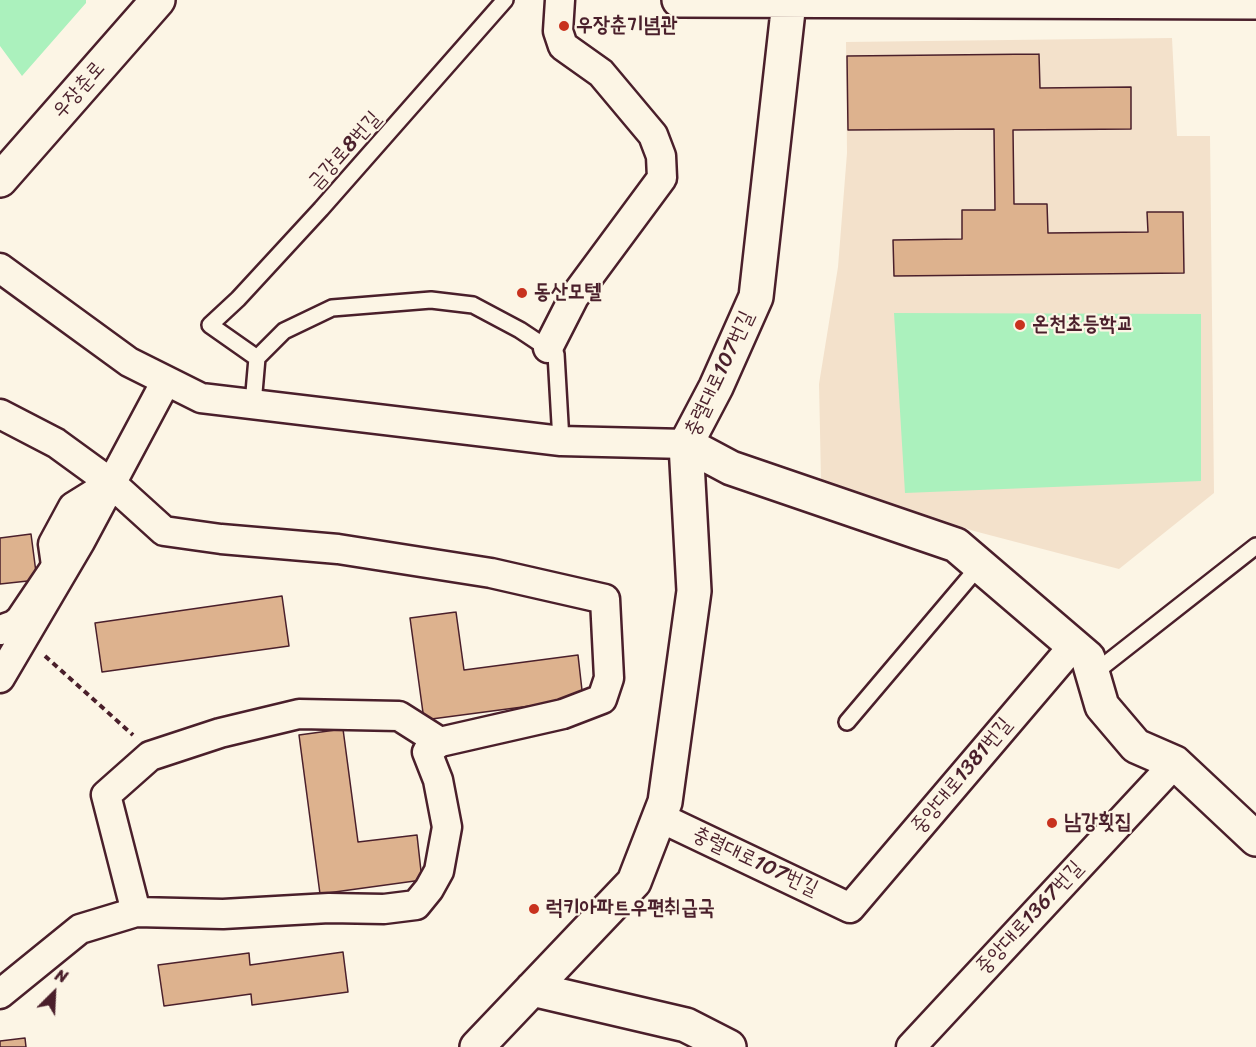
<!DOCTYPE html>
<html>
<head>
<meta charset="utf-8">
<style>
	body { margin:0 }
	#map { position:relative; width:1256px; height:1047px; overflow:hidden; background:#fcf5e5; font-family:Sriracha,sans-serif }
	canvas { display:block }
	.north { position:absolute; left:24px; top:963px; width:60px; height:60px; -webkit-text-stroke:4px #fcf5e5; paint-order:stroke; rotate:24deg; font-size:16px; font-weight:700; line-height:24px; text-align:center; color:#4a1f2b }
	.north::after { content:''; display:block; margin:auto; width:21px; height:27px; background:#4a1f2b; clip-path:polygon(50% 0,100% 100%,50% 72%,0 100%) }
</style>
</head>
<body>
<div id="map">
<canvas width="1256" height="1047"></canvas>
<div class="north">N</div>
</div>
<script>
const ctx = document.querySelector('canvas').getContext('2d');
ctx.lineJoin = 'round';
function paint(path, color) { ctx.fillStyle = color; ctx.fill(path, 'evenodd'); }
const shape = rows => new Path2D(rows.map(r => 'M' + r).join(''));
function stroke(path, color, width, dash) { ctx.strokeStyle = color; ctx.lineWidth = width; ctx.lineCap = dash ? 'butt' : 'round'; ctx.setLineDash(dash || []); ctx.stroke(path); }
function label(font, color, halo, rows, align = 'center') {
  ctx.font = font + ' Sriracha,"Poor Story",sans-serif'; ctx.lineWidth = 4.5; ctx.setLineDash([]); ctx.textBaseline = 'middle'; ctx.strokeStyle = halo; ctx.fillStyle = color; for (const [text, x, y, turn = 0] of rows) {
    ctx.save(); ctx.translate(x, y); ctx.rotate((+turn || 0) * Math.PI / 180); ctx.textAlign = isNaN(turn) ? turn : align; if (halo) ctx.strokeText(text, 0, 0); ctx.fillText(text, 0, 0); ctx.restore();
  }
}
const built = shape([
	[1172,38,1177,136,1210,136,1214,493,1119,569,974,531,821,479,819,384,838,267,847,153,846,42]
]);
const green = shape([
	[0,0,86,0,86,3,22,76,0,46],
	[894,313,1201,314,1201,481,905,493]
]);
const building = shape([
	[1039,54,1040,88,1131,87,1131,129,1013,130,1014,204,1047,204,1048,233,1148,232,1147,212,1183,212,1184,273,894,276,893,240,962,239,962,210,995,210,994,129,848,130,847,56,1039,54],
	[31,534,37,580,0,584,0,538,31,534],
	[282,596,289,646,102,672,95,623,282,596],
	[456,612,464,670,578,655,583,699,424,720,410,618,456,612],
	[343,729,358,842,417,835,422,880,320,894,299,735,343,729],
	[343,952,348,992,252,1005,251,994,164,1006,158,965,249,953,250,965,343,952],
	[25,1038,26,1047,0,1047,0,1041,25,1038]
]);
const path = shape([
	[45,656,133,735]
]);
const lane = shape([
	[505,0,321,209,238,299,210,325,257,358,284,331,332,308,431,300,473,305,520,330,556,354,561,441],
	[253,404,257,358],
	[1093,674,1256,546],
	[847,722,980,565]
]);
const street = shape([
	[0,268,129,362,201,398,561,441,686,444],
	[548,348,574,297,662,178,661,156,653,135,601,73,563,46,558,31,560,0],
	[0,414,56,443,111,483,164,531,221,539,338,549,491,573,605,599,609,678,602,699,563,714,440,742,427,752,438,780,447,827,439,871,429,889,416,905,384,909,329,908,223,914,136,912,80,929,0,994],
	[0,630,14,625,20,620,53,571,56,565,53,544,73,507,110,484],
	[0,678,80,542,166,381],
	[659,817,850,908,1074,645],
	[136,912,106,795,150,756,220,733,299,714,399,716,440,742],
	[911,1047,1175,763]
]);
const secondary = shape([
	[679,0,1256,2],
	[0,180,158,0],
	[686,444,731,468,956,545,1088,658,1102,706,1136,746,1175,763,1256,839],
	[532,989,686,1025,729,1047],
	[477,1047,634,882,665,802,694,591,686,444,716,387,756,297,789,2]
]);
const markers = [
	[564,26,6,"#c8321e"],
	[522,293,6,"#c8321e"],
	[1020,325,6,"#c8321e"],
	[1052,823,6,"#c8321e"],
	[534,909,6,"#c8321e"]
];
const poiNames = [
	["우장춘기념관",576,26],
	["동산모텔",534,293],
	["온천초등학교",1032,325],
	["남강횟집",1064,823],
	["럭키아파트우편취급국",546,909]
];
const streetNames = [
	["우장춘로",79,90,-49],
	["금강로8번길",345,151,-48],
	["충렬대로107번길",720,374,-65],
	["중앙대로1381번길",962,776,-50],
	["충렬대로107번길",755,862,25],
	["중앙대로1367번길",1030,918,-47]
];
paint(built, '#f3e1cb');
paint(green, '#abf1bd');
paint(building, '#ddb28e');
stroke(building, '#4a1f2b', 1.5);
stroke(lane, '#4a1f2b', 20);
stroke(street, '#4a1f2b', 33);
stroke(secondary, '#4a1f2b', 38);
stroke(path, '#4a1f2b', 4, [6, 4.5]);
stroke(lane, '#fcf5e5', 15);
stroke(street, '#fcf5e5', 28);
stroke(secondary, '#fcf5e5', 33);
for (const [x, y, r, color] of markers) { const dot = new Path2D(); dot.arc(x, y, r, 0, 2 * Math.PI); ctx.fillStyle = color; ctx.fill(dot); stroke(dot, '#fcf5e5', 2); }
label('bold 21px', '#4a1f2b', '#fcf5e5', poiNames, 'left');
label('21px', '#4a1f2b', '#fcf5e5', streetNames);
</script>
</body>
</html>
